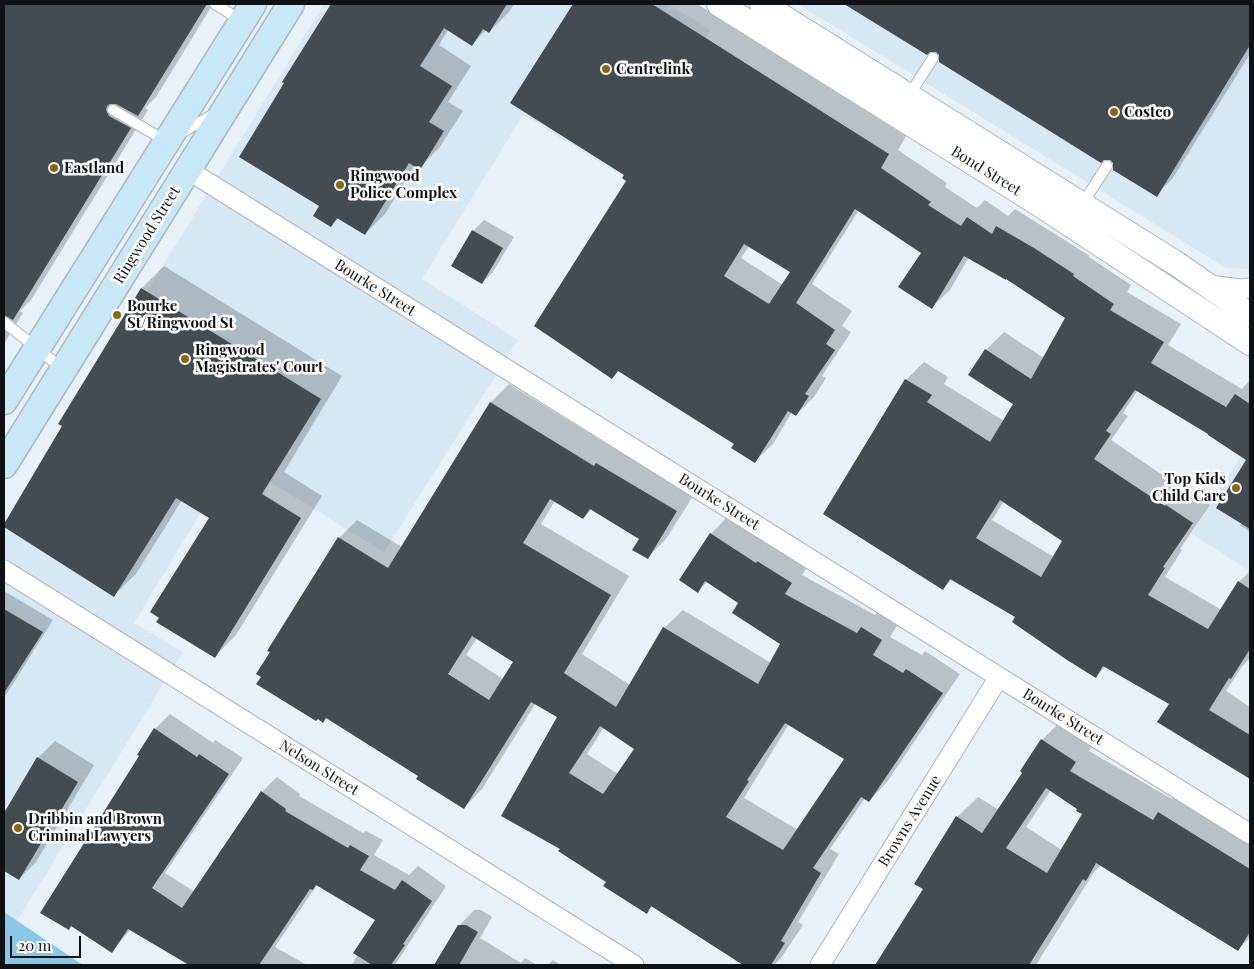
<!DOCTYPE html>
<html>
<head>
<meta charset="utf-8">
<style>
	body { margin:0 }
	#map { position:relative; width:1254px; height:969px; overflow:hidden; background:#e6f2f8; font-family:"Playfair Display",serif }
	canvas { display:block }
	.frame { position:absolute; inset:0; border:5px solid #0e1214; pointer-events:none }
	.scale { position:absolute; left:10px; top:936px; width:71px; height:22px; box-sizing:border-box; border:2px solid #0e1214; border-top:0; padding-left:6px; font-size:15px; line-height:18px; white-space:nowrap; color:#0e1214; -webkit-text-stroke:4px #fff; paint-order:stroke }
</style>
</head>
<body>
<div id="map">
<canvas width="1254" height="969"></canvas>
<div class="frame"></div>
<div class="scale">20 m</div>
</div>
<script>
const ctx = document.querySelector('canvas').getContext('2d');
ctx.lineJoin = 'round';
function paint(path, color) { ctx.fillStyle = color; ctx.fill(path, 'evenodd'); }
const shape = rows => new Path2D(rows.map(r => 'M' + r).join(''));
function stroke(path, color, width, dash) { ctx.strokeStyle = color; ctx.lineWidth = width; ctx.lineCap = dash ? 'butt' : 'round'; ctx.setLineDash(dash || []); ctx.stroke(path); }
function label(font, color, halo, rows, align = 'center') {
  ctx.font = font + ' "Playfair Display",serif'; ctx.lineWidth = 5; ctx.setLineDash([]); ctx.textBaseline = 'middle'; ctx.strokeStyle = halo; ctx.fillStyle = color; for (const [text, x, y, turn = 0] of rows) {
    ctx.save(); ctx.translate(x, y); ctx.rotate((+turn || 0) * Math.PI / 180); ctx.textAlign = isNaN(turn) ? turn : align; if (halo) ctx.strokeText(text, 0, 0); ctx.fillText(text, 0, 0); ctx.restore();
  }
}
const built = shape([
	[324,4,667,4,711,30,621,175,523,115,422,279,518,340,384,552,233,459,134,623,183,652,17,921,4,912,4,524],
	[798,4,1250,4,1250,269,1226,268],
	[1250,442,1250,571,1192,534]
]);
const green = shape([
	[4,912,83,965,4,965]
]);
const shadow = shape([
	[4,4,213,4,156,97,145,108,148,110,31,300,20,311,23,313,4,344],
	[332,4,514,4,509,12,489,32,486,30,472,44,449,29,439,45,471,66,448,102,463,111,439,148,419,168,415,165,385,214,365,234,339,218,331,226,320,206,286,83,283,81],
	[574,4,697,4,906,136,898,150,947,183,945,187,977,208,985,200,1008,216,1015,209,1090,256,1089,257,1131,285,1127,292,1181,324,1168,345,1242,389,1250,380,1250,532,1240,525,1242,522,1247,460,1210,434,1138,390,1123,413,1128,416,1111,440,1183,489,1184,488,1210,505,1180,549,1182,550,1165,577,1222,610,1239,582,1250,571,1250,658,1241,668,1226,691,1250,707,1250,779,1170,703,1106,666,1096,676,1017,617,953,579,943,588,824,513,906,380,924,362,948,377,944,384,1004,421,1015,404,970,374,986,350,1004,332,1044,358,1067,317,1007,278,969,257,950,290,932,307,923,253,859,210,812,284,852,311,842,326,851,332,822,376,826,378,814,397,796,415,792,412,773,444,755,461,736,443,619,370,612,377,628,180,626,174,512,103],
	[749,246,792,272,783,285,741,258],
	[1004,501,1064,541,1054,557,992,520],
	[846,4,1250,4,1250,54,1173,178,1156,195,1111,159,941,55,937,51,930,50,927,53],
	[484,220,514,237,493,272,482,283,473,231],
	[164,266,342,376,284,472,322,496,236,635,214,657,210,518,182,500,136,574,114,595,64,426,60,423,142,288],
	[509,384,613,448,615,446,695,493,666,539,648,557,640,538,592,509,583,518,555,501,541,524,629,576,582,654,630,685,664,628,683,610,771,663,781,644,740,603,708,581,698,591,681,580,711,534,729,515,809,565,802,575,875,615,880,609,900,621,890,637,922,655,925,651,960,674,887,782,869,801,865,798,830,849,839,854,798,922,803,925,781,958,774,965,745,965,653,906,646,912,561,848,559,717,536,703,482,789,464,808,420,776,339,538,357,520,402,547,491,402],
	[477,638,514,661,503,679,466,655],
	[789,724,846,759,798,830,744,798],
	[604,727,636,748,618,774,587,754],
	[4,591,53,620,4,698],
	[170,714,213,743,215,740,243,758,165,873,195,892,262,792,277,777,300,794,299,796,363,833,366,831,383,840,374,855,409,875,418,866,446,886,395,965,352,965,377,920,317,885,275,947,307,965,205,965,192,957,131,929,112,951,141,756,138,754,155,729],
	[1062,720,1095,741,1089,751,1172,799,1179,792,1250,837,1250,937,1238,950,1101,865,1094,872,1036,965,877,965,925,889,957,817,978,797,999,810,1024,772,1042,740],
	[1051,790,1083,813,1062,850,1026,827],
	[55,741,94,765,36,862,19,879,4,870,4,815,38,758],
	[474,910,481,910,492,917,480,938,521,963,525,958,537,965,443,965,440,964,459,926],
	[553,960,561,965,548,965]
]);
const building = shape([
	[4,4,207,4,138,116,116,104,110,104,107,106,106,110,109,116,131,128,13,320,4,315],
	[331,4,507,4,489,33,483,29,472,46,444,28,420,66,452,86,429,122,444,131,420,170,409,163,365,235,337,218,331,227,313,216,319,206,239,157,284,83,282,82],
	[573,4,652,4,889,154,881,168,931,202,928,205,961,226,967,217,992,234,996,226,1034,248,1074,274,1073,276,1114,304,1110,310,1164,342,1151,363,1226,407,1235,394,1250,404,1250,529,1216,508,1246,460,1208,435,1208,434,1135,390,1106,431,1111,434,1094,459,1165,506,1166,505,1193,523,1163,567,1165,568,1148,595,1208,629,1238,581,1250,589,1250,649,1231,679,1229,678,1209,710,1250,735,1250,779,1157,722,1169,704,1103,666,1096,678,1067,660,1012,622,1015,617,950,579,943,590,823,514,905,379,932,395,927,402,990,442,1013,404,968,375,985,349,1031,379,1065,318,1006,279,1006,280,964,256,932,309,898,287,921,253,855,209,796,303,835,330,826,344,835,350,805,394,809,396,796,416,788,411,755,463,731,448,734,444,618,371,612,379,534,326,626,181,622,178,624,175,510,103],
	[744,244,790,272,769,304,724,276],
	[1000,500,1062,541,1041,577,976,538],
	[844,4,1250,4,1250,45,1157,197,1113,170,1113,163,1110,160,1104,160,1101,163,939,62,939,55,936,52,930,52,927,55],
	[472,230,503,248,482,284,451,266],
	[141,288,321,399,262,494,301,518,215,658,156,622,159,618,150,612,209,518,176,498,114,597,4,527,4,524,62,426,58,424],
	[490,402,594,466,596,463,677,511,648,559,632,550,639,539,590,509,583,519,550,499,523,543,611,595,564,673,616,707,663,627,758,684,780,644,732,613,738,603,705,581,698,593,679,580,710,533,756,563,757,561,792,583,785,594,857,633,861,627,882,640,873,655,903,673,906,669,943,693,869,802,861,797,813,868,821,873,781,941,785,943,771,965,743,965,651,906,647,914,603,886,606,882,558,851,560,849,501,816,557,717,531,702,464,809,416,779,418,776,326,718,323,723,318,719,316,721,256,684,261,677,256,674,270,652,267,651,338,537,388,568],
	[472,636,513,662,489,700,448,674],
	[785,723,844,759,783,850,726,817,749,781,747,780],
	[600,726,634,749,603,794,569,773],
	[4,609,43,632,4,693],
	[154,728,197,757,199,754,229,774,152,888,182,908,261,791,286,809,285,811,348,848,350,845,369,856,360,870,395,890,402,880,432,901,403,944,405,945,391,965,372,965,353,953,375,920,316,885,313,890,310,889,259,965,189,965,128,929,112,953,71,926,69,930,40,913,139,756,137,755],
	[1041,739,1076,762,1070,771,1153,820,1158,812,1250,869,1250,932,1238,951,1096,863,1086,881,1083,879,1029,965,875,965,923,889,914,884,956,816,982,833,1022,773,1020,771],
	[1046,788,1077,809,1076,811,1082,814,1047,873,1006,848],
	[37,757,78,782,19,880,4,871,4,813],
	[458,925,466,925,478,932,459,965,434,965]
]);
const service = shape([
	[215,4,242,21],
	[908,97,933,58],
	[113,110,166,141],
	[181,133,214,114],
	[1081,206,1107,166],
	[4,322,63,369]
]);
const minor = shape([
	[188,170,1250,834],
	[1209,285,1240,289,1250,288],
	[4,570,634,965],
	[820,965,999,677]
]);
const tertiary = shape([
	[719,4,1036,202,1250,343],
	[762,4,1177,264,1250,315]
]);
const secondary = shape([
	[4,401,253,4],
	[4,465,291,4]
]);
const markers = [
	[606,69,5,"#8e6509"],
	[1114,112,5,"#8e6509"],
	[54,168,5,"#8e6509"],
	[340,185,5,"#8e6509"],
	[117,315,5,"#8e6509"],
	[185,359,5,"#8e6509"],
	[1236,488,5,"#8e6509"],
	[18,828,5,"#8e6509"]
];
const poiNames = [
	["Centrelink",616,69],
	["Costco",1124,112],
	["Eastland",64,168],
	["Ringwood",350,176],
	["Police Complex",350,193],
	["Bourke",127,306],
	["St/Ringwood St",127,323],
	["Ringwood",195,350],
	["Magistrates' Court",195,367],
	["Top Kids",1226,479,"right"],
	["Child Care",1226,496,"right"],
	["Dribbin and Brown",28,819],
	["Criminal Lawyers",28,836]
];
const streetNames = [
	["Bond Street",986,171,32],
	["Ringwood Street",147,235,-58],
	["Bourke Street",375,288,32],
	["Bourke Street",719,502,32],
	["Bourke Street",1063,717,32],
	["Nelson Street",319,768,32],
	["Browns Avenue",910,821,-58]
];
paint(built, '#d5e8f3');
paint(green, '#88c8e6');
paint(shadow, '#0003');
paint(building, '#424c51');
stroke(service, '#abb7bc', 12);
stroke(minor, '#abb7bc', 21);
stroke(tertiary, '#abb7bc', 26);
stroke(secondary, '#abb7bc', 29);
stroke(service, '#fff', 10);
stroke(minor, '#fff', 19);
stroke(tertiary, '#fff', 24);
stroke(secondary, '#c8e8f6', 26);
for (const [x, y, r, color] of markers) { const dot = new Path2D(); dot.arc(x, y, r, 0, 2 * Math.PI); ctx.fillStyle = color; ctx.fill(dot); stroke(dot, '#fff', 2); }
label('bold 15px', '#0e1214', '#fff', poiNames, 'left');
label('15px', '#0e1214', '#fff', streetNames);
</script>
</body>
</html>
